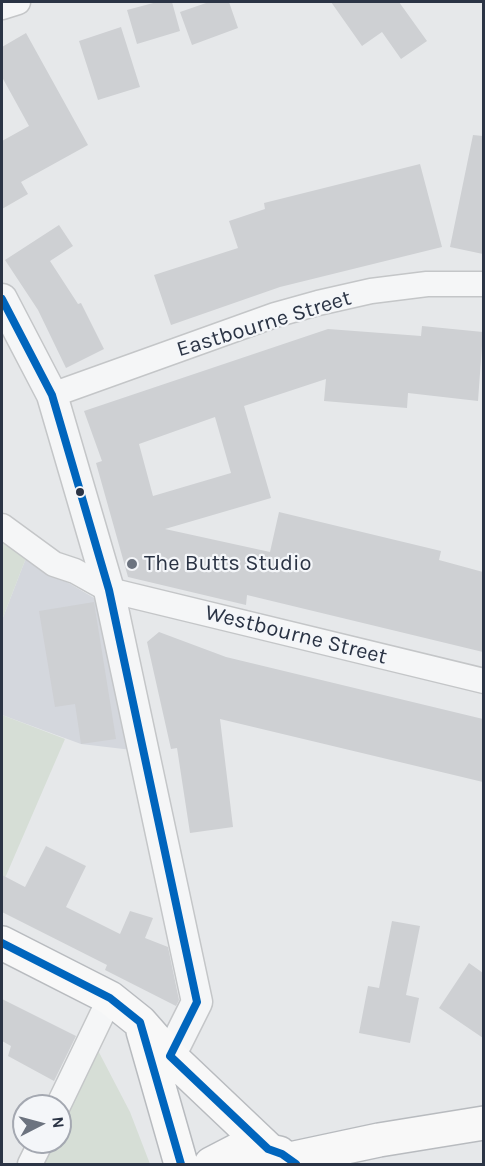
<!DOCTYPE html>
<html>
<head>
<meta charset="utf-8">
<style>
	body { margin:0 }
	#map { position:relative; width:485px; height:1166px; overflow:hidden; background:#e6e8ea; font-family:Karla,sans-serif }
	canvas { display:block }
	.frame { position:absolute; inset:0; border:3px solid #2b3445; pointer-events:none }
	.north { position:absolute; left:12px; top:1094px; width:60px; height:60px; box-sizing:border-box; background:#f4f6f9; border:2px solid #a4a8b1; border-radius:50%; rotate:84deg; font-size:16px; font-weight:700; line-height:24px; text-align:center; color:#2b3445 }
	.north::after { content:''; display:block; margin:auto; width:21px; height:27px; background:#6c737f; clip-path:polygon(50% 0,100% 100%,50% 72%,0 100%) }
</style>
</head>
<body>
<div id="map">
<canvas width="485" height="1166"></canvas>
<div class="frame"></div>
<div class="north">N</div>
</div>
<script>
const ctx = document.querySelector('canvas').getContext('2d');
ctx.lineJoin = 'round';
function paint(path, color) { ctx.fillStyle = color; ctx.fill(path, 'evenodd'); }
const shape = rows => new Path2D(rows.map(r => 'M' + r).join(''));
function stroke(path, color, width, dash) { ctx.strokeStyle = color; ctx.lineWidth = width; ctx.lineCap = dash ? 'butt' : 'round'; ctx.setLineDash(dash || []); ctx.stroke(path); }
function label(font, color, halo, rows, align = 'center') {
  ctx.font = font + ' Karla,sans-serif'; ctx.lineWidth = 4.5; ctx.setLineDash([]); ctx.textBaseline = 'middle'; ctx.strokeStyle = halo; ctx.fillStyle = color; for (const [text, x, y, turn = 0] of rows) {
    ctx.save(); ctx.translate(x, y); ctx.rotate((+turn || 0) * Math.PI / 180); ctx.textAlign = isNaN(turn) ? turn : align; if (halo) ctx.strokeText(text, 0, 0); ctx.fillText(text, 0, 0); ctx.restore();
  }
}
const built = shape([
	[26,558,106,605,132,750,81,744,2,715,2,620]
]);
const green = shape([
	[2,541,26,558,2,620],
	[2,715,65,739,2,885],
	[91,1037,130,1112,150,1164,35,1164,45,1142,60,1142,60,1108]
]);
const building = shape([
	[157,2,172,2,180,31,137,44,127,10],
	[209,2,229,2,238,28,192,45,180,12],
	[331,2,399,2,427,41,401,59,382,32,362,46],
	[121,27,140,87,98,100,79,41],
	[26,33,88,145,21,182,28,194,2,209,2,141,29,126,2,77,2,47],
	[473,135,483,136,483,254,450,247],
	[420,164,442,247,280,287,171,325,154,275,238,248,229,221,265,209,264,203],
	[59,225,73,246,50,261,78,304,81,303,104,349,66,368,38,310,5,260],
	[422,326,483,332,478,401,408,393,407,408,324,401,326,379,244,406,271,498,165,529,270,552,279,512,441,551,439,560,483,572,483,652,247,595,246,605,128,577,96,463,102,461,84,411,328,329,421,336],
	[215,417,231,473,153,496,139,444],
	[94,602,116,739,81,744,75,704,55,707,39,611],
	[159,632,226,657,483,719,483,782,220,719,233,827,190,833,177,748,171,749,147,642],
	[46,846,86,866,66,907,120,934,130,911,153,918,145,938,168,947,179,1000,176,1006,105,970,107,965,2,912,2,875,25,887],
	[392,921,420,926,406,995,419,998,410,1043,359,1033,368,986,379,988],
	[469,963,483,973,483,1038,439,1008],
	[2,999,76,1036,54,1081,8,1056,11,1046,2,1041]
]);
const minor = shape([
	[2,7,18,2],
	[52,395,275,315,318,303,371,291,427,284,484,284],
	[2,526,54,564,75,571,109,590,484,681],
	[58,1106,110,998],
	[30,1164,41,1142]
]);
const tertiary = shape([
	[2,299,52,395,109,590,197,1002,170,1056]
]);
const trunk = shape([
	[2,943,110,998,140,1022,170,1056,268,1149],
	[143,1031,181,1164],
	[290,1159,379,1140,484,1123],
	[211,1164,238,1150,253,1147,279,1153]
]);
const bus1 = shape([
	[2,299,52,395,109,590,197,1002,170,1056,268,1149,282,1154,296,1164],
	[2,943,110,998,140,1022,181,1164]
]);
const markers = [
	[80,492,5,"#2b3445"],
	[132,564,6,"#6c737f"]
];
const streetNames = [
	["Eastbourne Street",264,324,-17],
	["Westbourne Street",296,635,14]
];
const poiNames = [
	["The Butts Studio",144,564]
];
paint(built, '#d4d7dd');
paint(green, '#d6ded6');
paint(building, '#ced0d3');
stroke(minor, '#c4c6c8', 27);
stroke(tertiary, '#c4c6c8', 33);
stroke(trunk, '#b8bbbf', 36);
stroke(minor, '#f5f6f7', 24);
stroke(tertiary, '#f5f6f7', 30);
stroke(trunk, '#f8f8f8', 33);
stroke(bus1, '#0065bd', 8);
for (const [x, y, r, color] of markers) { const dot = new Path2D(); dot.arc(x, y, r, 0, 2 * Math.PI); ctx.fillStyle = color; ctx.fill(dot); stroke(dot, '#f4f6f9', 2); }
label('22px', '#2b3445', '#f4f6f9', streetNames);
label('22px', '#2b3445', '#f4f6f9', poiNames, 'left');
</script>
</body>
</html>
